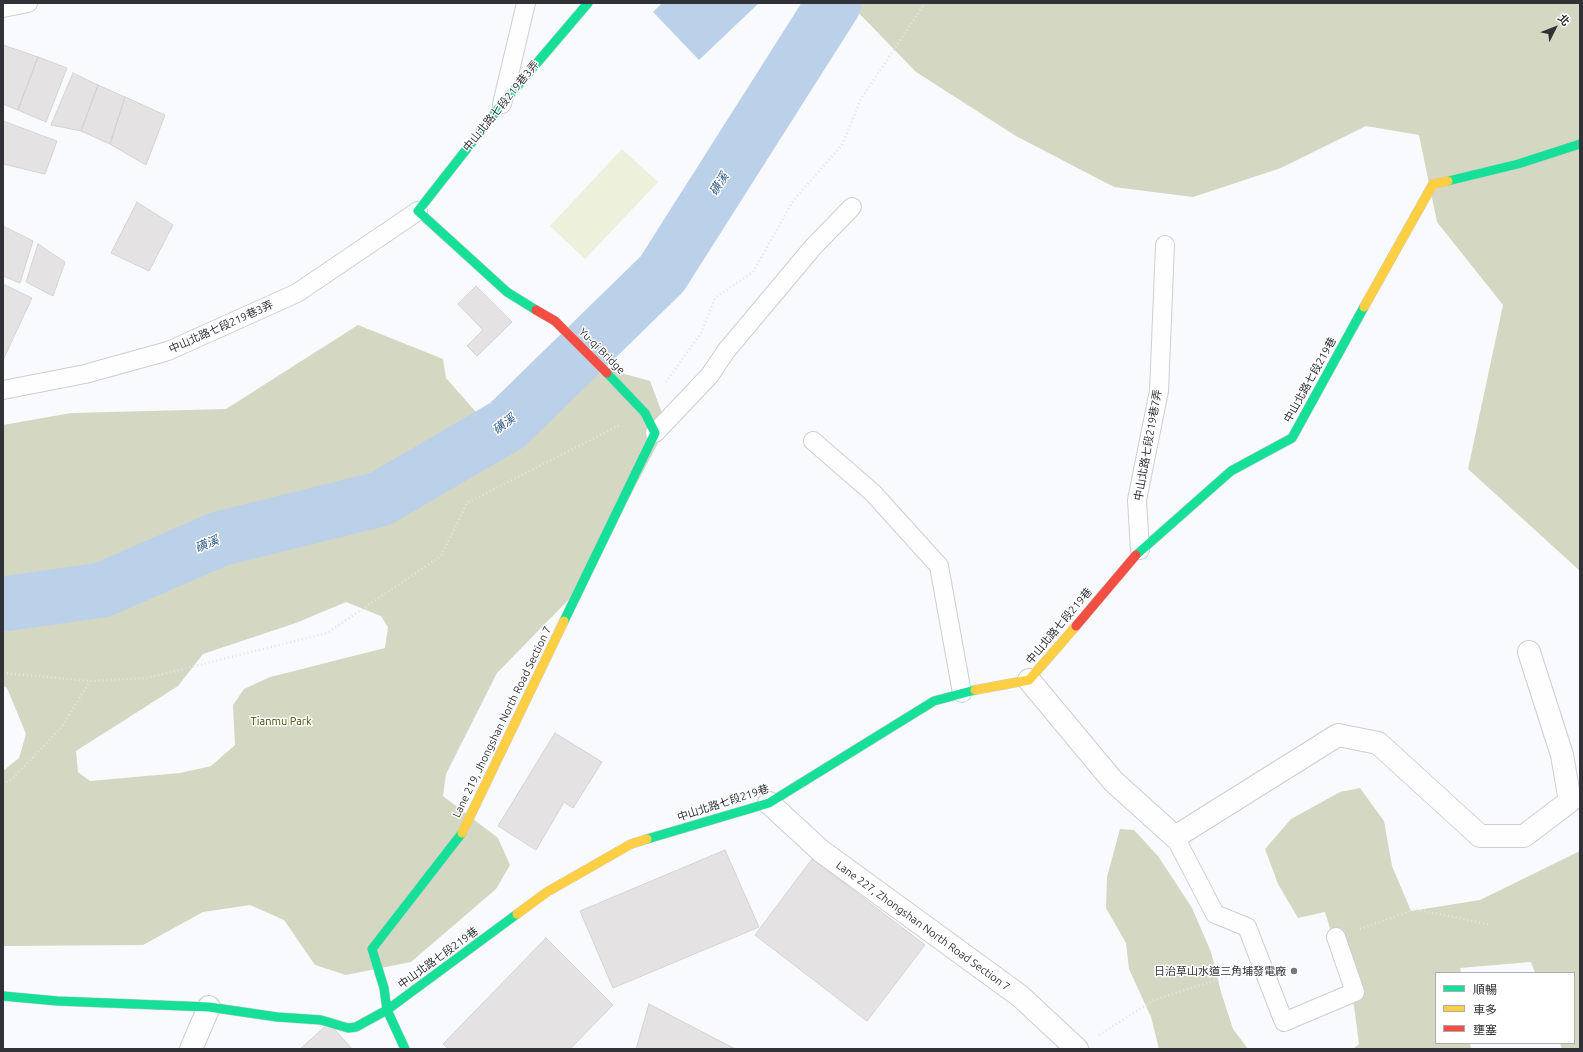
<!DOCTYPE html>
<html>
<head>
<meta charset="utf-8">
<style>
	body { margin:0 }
	#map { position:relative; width:1583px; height:1052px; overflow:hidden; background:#f9fafd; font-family:Ubuntu,"Noto Sans TC",sans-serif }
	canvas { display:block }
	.frame { position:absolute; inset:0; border:4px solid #313237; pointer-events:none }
	.legend { position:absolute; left:1435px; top:972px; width:140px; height:72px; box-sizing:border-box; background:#fff; border:1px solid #adadaf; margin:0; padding:5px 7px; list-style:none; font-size:12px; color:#313237 }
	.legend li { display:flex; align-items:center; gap:8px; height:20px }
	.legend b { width:20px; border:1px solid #adadaf }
	.north { position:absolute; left:1535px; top:8px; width:40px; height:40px; -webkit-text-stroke:3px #fff; paint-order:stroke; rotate:48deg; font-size:11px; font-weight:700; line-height:16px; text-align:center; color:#313237 }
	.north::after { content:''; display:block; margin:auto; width:14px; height:18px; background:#313237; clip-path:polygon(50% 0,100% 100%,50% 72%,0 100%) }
</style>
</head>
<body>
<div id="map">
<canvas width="1583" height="1052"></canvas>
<div class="frame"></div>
<ul class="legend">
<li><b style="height:5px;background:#16e098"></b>順暢</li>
<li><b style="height:5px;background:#ffcf43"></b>車多</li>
<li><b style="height:5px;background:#f24e42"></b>壅塞</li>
</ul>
<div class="north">北</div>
</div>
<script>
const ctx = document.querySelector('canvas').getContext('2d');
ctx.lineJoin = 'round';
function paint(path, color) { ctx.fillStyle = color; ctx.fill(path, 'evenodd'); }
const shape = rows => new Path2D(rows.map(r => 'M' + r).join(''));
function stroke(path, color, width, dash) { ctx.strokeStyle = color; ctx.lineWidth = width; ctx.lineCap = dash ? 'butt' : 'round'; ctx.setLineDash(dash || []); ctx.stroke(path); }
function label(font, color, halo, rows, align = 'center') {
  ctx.font = font + ' Ubuntu,"Noto Sans TC",sans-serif'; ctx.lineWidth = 3; ctx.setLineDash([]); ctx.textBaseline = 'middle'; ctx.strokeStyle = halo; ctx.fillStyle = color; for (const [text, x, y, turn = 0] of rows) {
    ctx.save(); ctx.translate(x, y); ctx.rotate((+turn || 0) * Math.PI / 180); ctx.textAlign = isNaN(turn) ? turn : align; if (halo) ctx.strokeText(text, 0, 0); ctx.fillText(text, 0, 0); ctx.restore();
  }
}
const green = shape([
	[622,149,658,182,585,259,550,226]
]);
const forest = shape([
	[849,3,1580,3,1580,571,1468,469,1503,305,1437,222,1419,135,1366,126,1281,168,1193,197,1114,187,1016,136,916,72],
	[358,325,443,359,446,378,483,420,583,377,614,371,650,381,667,426,584,584,497,673,446,774,443,796,498,838,510,865,496,889,411,962,346,975,315,965,284,920,250,905,203,912,143,945,3,946,3,771,19,758,26,734,7,688,3,686,3,425,71,413,226,409],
	[346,602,381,616,388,627,385,648,270,677,244,689,233,705,235,745,211,766,180,773,90,781,78,772,76,751,178,686,203,654,296,623],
	[1360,788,1384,821,1392,866,1411,911,1480,900,1580,851,1580,1049,1562,1049,1560,1043,1574,1043,1574,973,1535,973,1531,962,1460,968,1461,973,1436,973,1436,1043,1470,1043,1471,1049,1353,1049,1359,1044,1354,1006,1325,912,1298,918,1278,884,1265,849,1291,819,1340,792],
	[1120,829,1134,830,1158,856,1192,908,1211,952,1221,992,1233,1029,1248,1049,1159,1049,1151,1017,1129,969,1126,943,1106,908,1107,877]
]);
const water = shape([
	[662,3,759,3,699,60,653,12]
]);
const river = shape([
	[3,604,102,590,219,539,380,499,507,425,662,274,834,3]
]);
const building = shape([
	[3,45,38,57,18,110,3,104,3,45],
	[38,57,67,68,46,122,18,110,38,57],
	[73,73,98,85,81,131,51,125,73,73],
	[98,85,125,97,110,144,81,131,98,85],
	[125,97,165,115,146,165,110,144,125,97],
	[3,121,57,141,45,174,3,164,3,121],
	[137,202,173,225,149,271,111,253,137,202],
	[3,226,33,241,20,283,3,276,3,226],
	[38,244,65,262,53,296,26,282,38,244],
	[3,284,32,298,3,360,3,284],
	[476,286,512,322,477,356,467,346,483,330,458,304,476,286],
	[555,733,602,762,573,808,564,802,536,850,498,826,555,733],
	[725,850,759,927,613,988,580,911,725,850],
	[812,859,925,945,867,1021,755,935,812,859],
	[546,938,613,1005,570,1049,449,1049,443,1044,546,938],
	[649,1004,735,1049,636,1049,649,1004],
	[329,1023,352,1049,300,1049,329,1023]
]);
const path = shape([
	[666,382,701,333,715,298,753,272,793,201,842,145,861,99,925,3],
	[3,673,90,681,147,678,327,633,441,556,467,503,620,425],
	[3,784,11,780,61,728,90,681],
	[1360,929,1416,909,1491,925],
	[1099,1035,1154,1000,1238,973]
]);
const lane = shape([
	[3,8,28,3],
	[502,104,526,3],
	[3,390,85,374,168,351,297,293,418,211],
	[655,433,710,375,726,351,814,246,852,207],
	[813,441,873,493,939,566,962,693],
	[1140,550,1137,500,1159,391,1165,245],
	[1175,837,1215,914,1247,927,1284,1022,1355,992,1336,937]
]);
const street = shape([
	[1029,680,1113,781,1175,837,1338,735,1378,743,1480,836,1524,836,1570,801,1562,755,1529,652],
	[769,803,821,851,1020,996,1077,1049],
	[191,1049,209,1007]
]);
const fast = shape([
	[1448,181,1518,164,1580,144],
	[536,310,507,292,418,211,502,104,588,3],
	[1136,555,1231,471,1292,438,1364,307],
	[564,621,655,433,645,413,607,373],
	[647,839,769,803,934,701,975,690],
	[3,996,57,1001,209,1007,277,1017,321,1020,348,1028,356,1027,387,1010,517,914],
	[405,1049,387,1010,384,988,372,949,462,833]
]);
const slow = shape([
	[1364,307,1433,184,1448,181],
	[975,690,1029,680,1076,626],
	[462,833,564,621],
	[517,914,547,892,631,844,647,839]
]);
const jam = shape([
	[536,310,555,321,607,373],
	[1076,626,1136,555]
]);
const markers = [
	[1294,971,4,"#77787c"]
];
const streetNames = [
	["中山北路七段219巷3弄",501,106,-51],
	["中山北路七段219巷3弄",221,327,-24],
	["Yu-qi Bridge",602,351,45],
	["中山北路七段219巷",1310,380,-61],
	["中山北路七段219巷7弄",1148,445,-80],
	["中山北路七段219巷",1059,626,-50],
	["Lane 219, Jhongshan North Road Section 7",502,722,-64],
	["中山北路七段219巷",723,803,-18],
	["Lane 227, Zhongshan North Road Section 7",923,926,36],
	["中山北路七段219巷",438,958,-36]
];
const parkNames = [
	["Tianmu Park",281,721]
];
const poiNames = [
	["日治草山水道三角埔發電廠",1286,971]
];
const waterNames = [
	["磺溪",719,184,-58],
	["磺溪",504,424,-37],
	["磺溪",207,544,-22]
];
paint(green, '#edf0da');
paint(forest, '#d4d7c1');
paint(water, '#bbd1e9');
stroke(river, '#bbd1e9', 55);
paint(building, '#e4e2e3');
stroke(building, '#d5d2d3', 1);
stroke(lane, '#cdced2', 20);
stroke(street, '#cdced2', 24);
stroke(fast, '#cdced2', 10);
stroke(slow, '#cdced2', 10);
stroke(jam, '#cdced2', 10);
stroke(path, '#e4e4e5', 2.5, [1, 3]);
stroke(lane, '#fefeff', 18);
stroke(street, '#fefeff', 22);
stroke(fast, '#16e098', 9);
stroke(slow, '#ffcf43', 9);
stroke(jam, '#f24e42', 9);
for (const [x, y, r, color] of markers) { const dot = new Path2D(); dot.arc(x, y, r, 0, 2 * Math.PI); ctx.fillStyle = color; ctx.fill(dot); stroke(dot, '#fff', 1.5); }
label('11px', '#313237', '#fff', streetNames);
label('11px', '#454900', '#fff', parkNames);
label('11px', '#313237', '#fff', poiNames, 'right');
label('italic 12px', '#2a5783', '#fff', waterNames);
</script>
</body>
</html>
